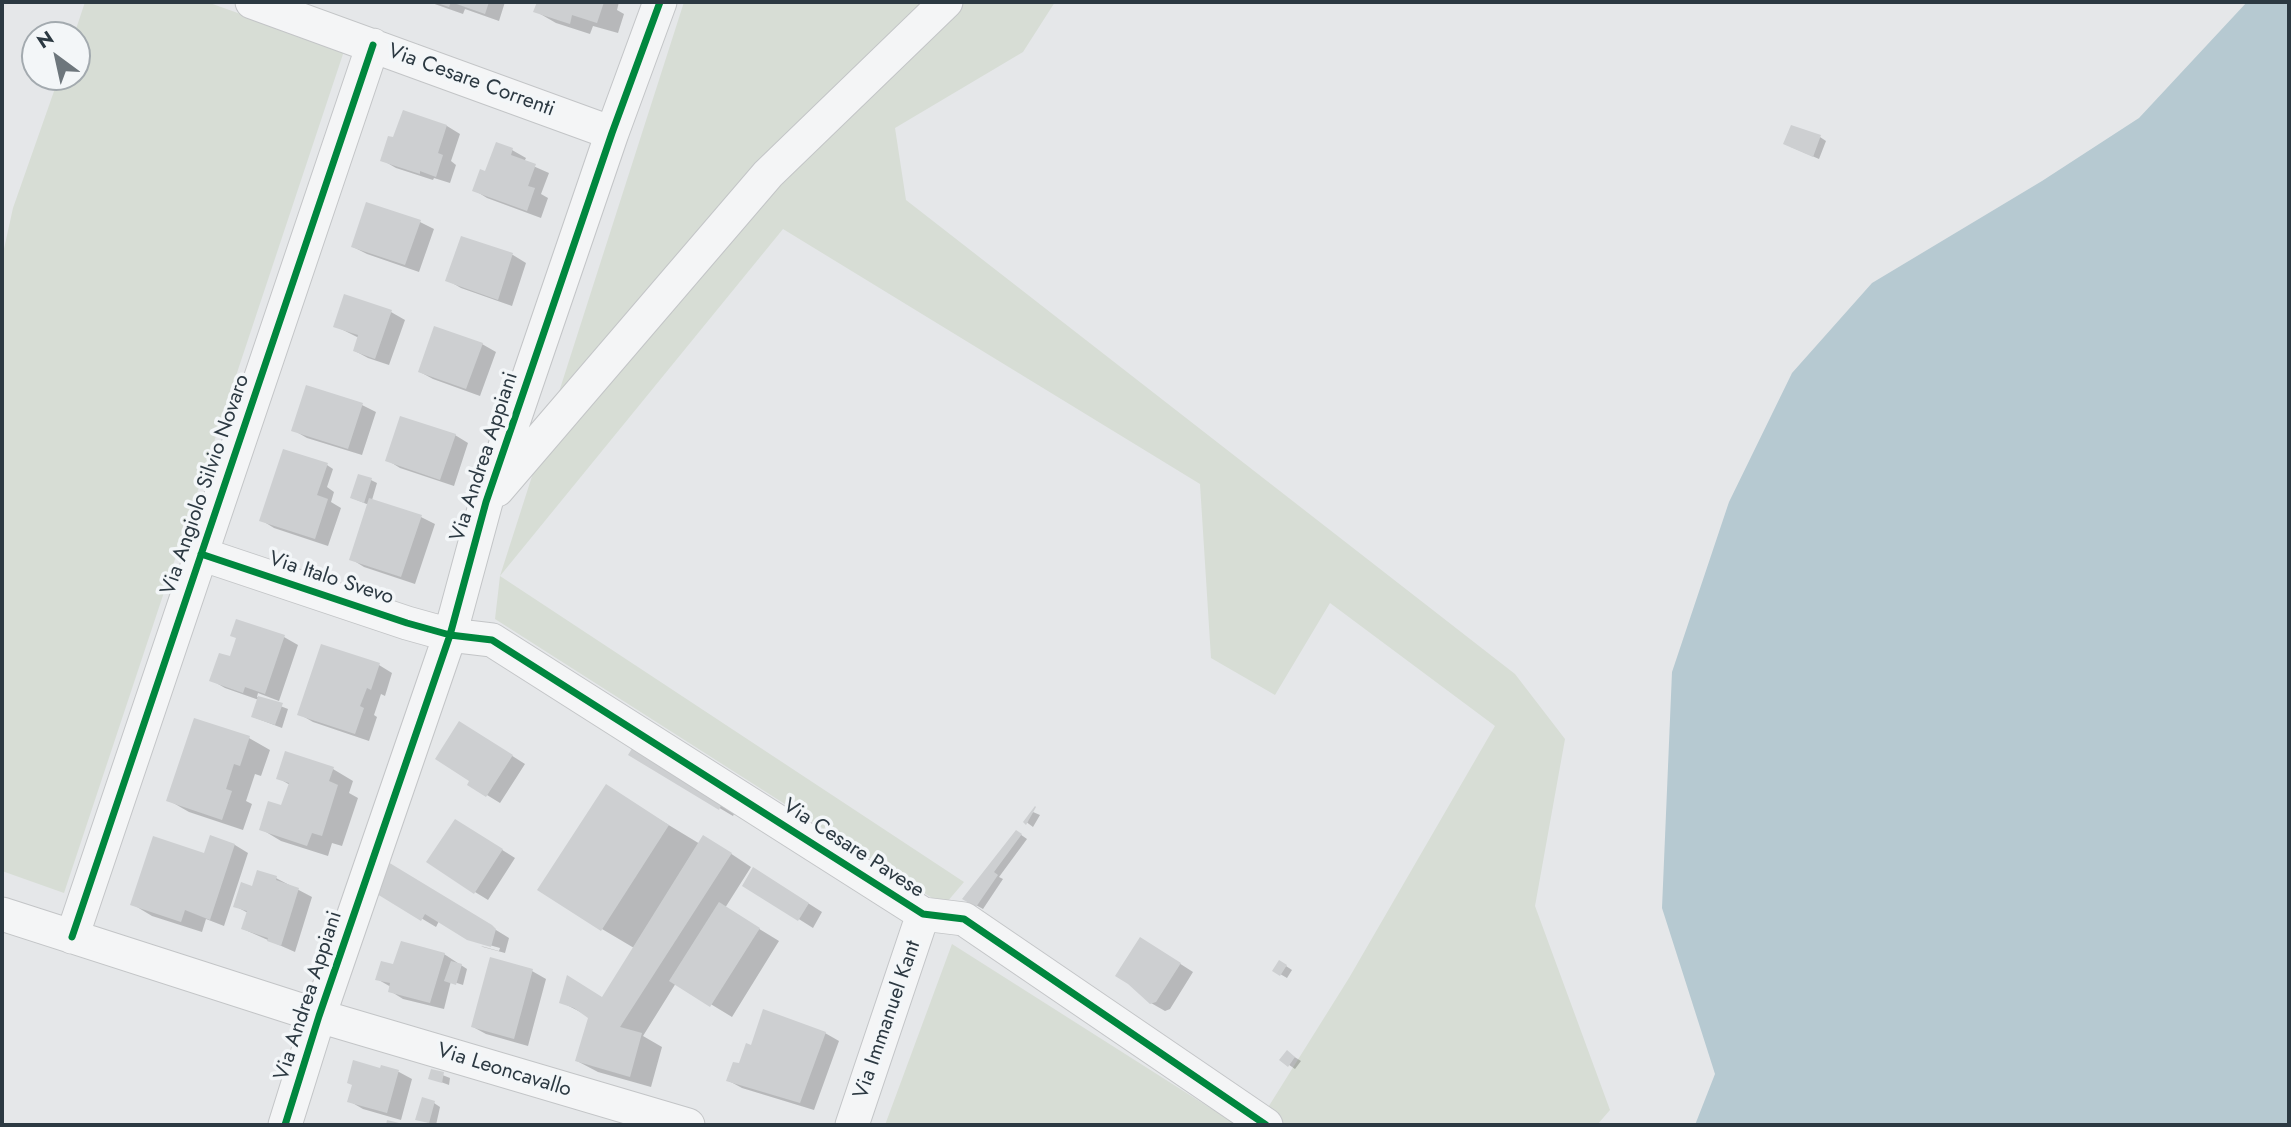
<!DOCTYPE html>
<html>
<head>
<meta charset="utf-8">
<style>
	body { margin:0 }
	#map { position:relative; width:2291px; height:1127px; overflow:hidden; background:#e5e7e9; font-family:Jost,sans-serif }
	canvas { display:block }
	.frame { position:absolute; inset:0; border:4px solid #2c3942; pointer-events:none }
	.north { position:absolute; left:21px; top:21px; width:70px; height:70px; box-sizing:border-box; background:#f3f6f8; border:2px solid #a3aaaf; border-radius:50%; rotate:327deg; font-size:19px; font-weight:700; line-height:28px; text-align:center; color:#2c3942 }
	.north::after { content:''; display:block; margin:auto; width:24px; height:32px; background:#6d767c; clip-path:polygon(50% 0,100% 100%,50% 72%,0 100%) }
</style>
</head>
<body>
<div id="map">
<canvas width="2291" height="1127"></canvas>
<div class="frame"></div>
<div class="north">N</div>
</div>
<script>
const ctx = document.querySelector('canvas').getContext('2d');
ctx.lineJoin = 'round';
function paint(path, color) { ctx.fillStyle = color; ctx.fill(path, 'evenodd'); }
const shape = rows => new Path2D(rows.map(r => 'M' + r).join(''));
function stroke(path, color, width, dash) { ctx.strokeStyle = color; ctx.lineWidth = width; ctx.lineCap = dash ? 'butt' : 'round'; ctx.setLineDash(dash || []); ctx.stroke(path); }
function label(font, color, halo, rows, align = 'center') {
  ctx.font = font + ' Jost,sans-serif'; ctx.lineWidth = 7; ctx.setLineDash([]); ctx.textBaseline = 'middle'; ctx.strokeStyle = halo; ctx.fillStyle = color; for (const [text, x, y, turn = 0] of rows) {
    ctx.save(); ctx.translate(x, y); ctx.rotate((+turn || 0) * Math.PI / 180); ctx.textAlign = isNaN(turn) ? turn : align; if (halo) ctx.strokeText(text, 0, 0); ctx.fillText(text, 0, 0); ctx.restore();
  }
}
const green = shape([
	[85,2,207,2,344,51,64,893,2,871,2,258,13,208,59,77,77,77,77,35,74,35],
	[684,2,1055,2,1023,52,895,128,906,200,1515,674,1565,739,1535,906,1610,1110,1597,1125,1257,1125,1349,978,1495,726,1330,603,1275,695,1211,658,1200,484,783,229,500,576,964,882,947,902,932,898,495,619,500,576],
	[952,944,1237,1125,885,1125]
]);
const water = shape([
	[2247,2,2289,2,2289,1125,1695,1125,1715,1074,1662,908,1672,672,1729,502,1792,373,1872,283,2042,181,2139,118]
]);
const shadow = shape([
	[429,2,505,2,499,21,465,9,463,14],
	[538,2,619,2,617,10,624,14,618,33,593,26,590,34,556,23,535,11],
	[404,112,447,126,460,134,451,161,456,165,450,183,434,178,433,180,396,168,382,160,394,139],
	[1820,137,1826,141,1819,159,1791,147],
	[512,150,526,158,524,162,549,173,541,194,548,198,541,218,487,198,474,190,486,173],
	[420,222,434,229,419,272,367,254,353,247],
	[462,238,513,255,526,263,512,306,461,288,447,280],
	[391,312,405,320,389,365,368,358,355,351,359,338,335,326],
	[482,344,496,352,480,396,433,379,420,372],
	[362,405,376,412,362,455,307,438,293,430],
	[455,435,468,443,454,486,400,468,387,460],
	[327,465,333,469,327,487,334,492,331,502,341,508,328,546,274,528,261,520],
	[371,480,377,483,372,500,421,517,435,524,415,584,364,567,351,559,369,505,352,498],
	[284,637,298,645,279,701,258,693,257,697,288,709,282,728,253,717,259,700,225,688,211,680,231,659],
	[379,665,392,673,385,696,381,694,374,715,377,717,369,741,313,722,299,714],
	[473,731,525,764,500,803,469,784],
	[249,738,270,750,261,776,255,774,246,801,252,804,243,830,189,812,168,800],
	[630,755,737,808,733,816],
	[333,769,353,781,349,793,358,798,342,846,332,843,328,856,281,841,261,829,282,808,290,785,278,778],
	[606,787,700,844,724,849,751,867,725,908,779,941,732,1017,676,983,643,1036,662,1047,651,1087,598,1072,577,1061,590,1017,561,1002,602,999,634,948,602,929],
	[1033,812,1040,815,1033,827,1025,821],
	[469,829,515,858,488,900,475,892],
	[1017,832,1027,839,999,877,1003,879,983,909,965,899],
	[211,837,235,845,248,853,224,926,206,919,202,932,152,916,132,904,205,856],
	[402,872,509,938,505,953,483,947,481,946,499,951,500,948,468,939,439,921,436,927,379,893],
	[767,877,822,912,813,928,745,885],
	[276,878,312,897,295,952,243,929,248,913,235,906],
	[1154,947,1193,972,1170,1009,1165,1011,1151,1003],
	[444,954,467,969,463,985,451,981,444,1009,403,999,390,991,391,987,377,979,394,966],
	[1286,966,1292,970,1287,978,1275,971],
	[532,971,546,979,528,1046,486,1034,473,1027],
	[825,1033,839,1041,814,1110,742,1088,729,1081,752,1047],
	[1293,1056,1301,1061,1295,1069,1282,1060],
	[381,1070,399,1072,412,1079,401,1120,363,1109,349,1101],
	[432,1071,450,1078,449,1085,430,1078],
	[434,1103,440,1107,436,1125,417,1119]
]);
const building = shape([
	[434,2,489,2,485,14,451,2,449,7],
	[537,2,604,2,597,23,572,15,570,24,533,12],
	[403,110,447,125,438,153,443,155,436,177,420,171,420,174,380,161,388,136,393,137],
	[1791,125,1821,135,1813,157,1783,144],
	[496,142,513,148,511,155,536,164,528,186,535,188,527,211,472,191,480,169,485,171],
	[366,202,421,220,405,265,351,247],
	[461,236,513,253,498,300,445,281],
	[344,294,392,310,375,359,353,351,358,335,333,327],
	[434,326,483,343,466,389,418,372],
	[306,385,363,403,348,449,291,431],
	[400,416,456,434,440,480,385,461],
	[283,449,328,463,317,495,328,499,315,539,259,521],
	[358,474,372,478,364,503,350,498],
	[369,498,422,515,401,577,349,560],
	[236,619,285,635,265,694,245,687,243,693,209,681,219,653,230,656,236,638,230,636],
	[321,644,380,663,371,690,367,688,360,706,364,708,355,734,297,715],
	[258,696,283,703,275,725,251,717],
	[194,718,250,736,240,766,234,764,226,789,232,791,222,820,166,801],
	[459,721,513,755,486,797,467,785,469,781,435,759],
	[636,742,724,799,719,810,628,755],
	[285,751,334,767,329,781,338,785,322,836,312,833,307,846,259,830,268,801,281,805,289,783,276,779],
	[606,784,669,825,601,931,537,890],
	[1035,806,1036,807,1026,825,1023,822],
	[455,819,503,849,474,894,426,862],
	[1016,830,1022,834,994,872,998,875,976,907,962,899],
	[210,835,235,844,210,920,185,910,181,922,130,905,153,836,204,853],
	[703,835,732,853,620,1027,642,1033,630,1077,575,1061,588,1018,574,1008,559,1003,567,975,602,997],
	[388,862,492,925,496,929,491,947,467,940,425,914,421,921,377,894],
	[753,867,809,903,798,921,742,886],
	[257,870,277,876,276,880,299,888,281,946,267,941,268,938,241,929,247,911,233,907,241,882,252,886],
	[719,902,760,928,710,1007,669,981],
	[1140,937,1181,963,1156,1002,1150,1004,1128,984,1115,976],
	[401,941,445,953,430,1003,388,992,390,983,375,980,381,961,393,964],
	[490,957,533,969,514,1039,471,1027],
	[1279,960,1287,965,1280,976,1272,971],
	[451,961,462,964,456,985,444,981],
	[763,1009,826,1032,800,1103,726,1081,733,1062,739,1063,746,1043,751,1045],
	[1287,1050,1295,1057,1288,1067,1279,1060],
	[353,1060,380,1068,381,1065,399,1070,387,1113,347,1102,352,1085,347,1083],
	[431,1069,444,1072,442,1083,428,1079],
	[422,1097,435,1101,429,1123,415,1120],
	[387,1120,403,1124,403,1125,386,1125]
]);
const street = shape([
	[252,2,612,133],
	[497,490,768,174,946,2],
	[201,554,407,623,450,635,492,640,923,914,964,919,1266,1125],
	[2,914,319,1016,688,1125],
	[72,937,373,45],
	[285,1125,319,1016,450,635,486,502,612,133,660,2],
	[852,1125,923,914]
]);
const cycleway = shape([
	[201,554,407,623,450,635,492,640,923,914,964,919,1266,1125],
	[72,937,373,45],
	[285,1125,319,1016,450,635,486,502,612,133,660,2]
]);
const streetNames = [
	["Via Cesare Correnti",471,81,20],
	["Via Andrea Appiani",485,457,-72],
	["Via Angiolo Silvio Novaro",206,485,-71],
	["Via Italo Svevo",331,579,18],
	["Via Cesare Pavese",853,849,33],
	["Via Andrea Appiani",309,996,-72],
	["Via Immanuel Kant",888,1020,-71],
	["Via Leoncavallo",504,1071,17]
];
paint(green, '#d7ddd5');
paint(water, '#b6c9d1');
paint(shadow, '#0003');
paint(building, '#cdcfd1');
stroke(street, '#c3c5c7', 35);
stroke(street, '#f4f5f6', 33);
stroke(cycleway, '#00873e', 7);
label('21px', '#2c3942', '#f3f6f8', streetNames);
</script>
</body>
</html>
